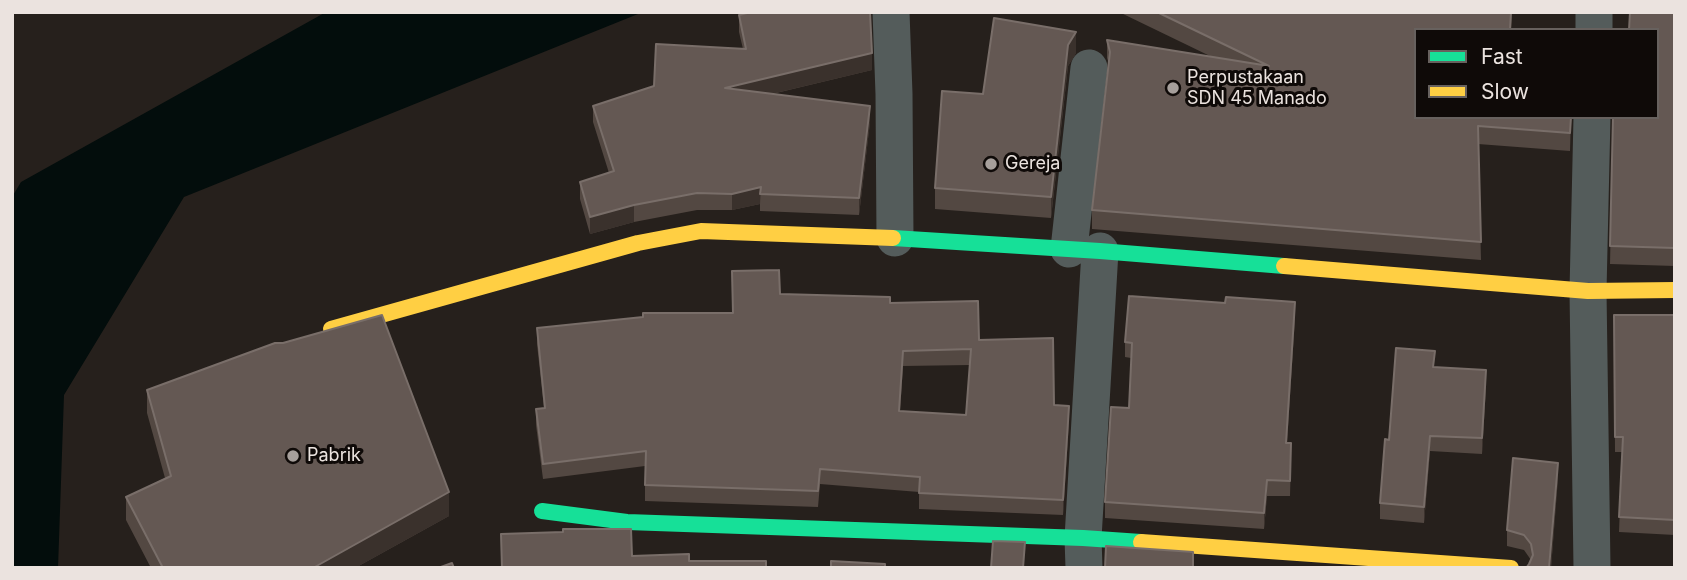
<!DOCTYPE html>
<html>
<head>
<meta charset="utf-8">
<style>
	body { margin:0 }
	#map { position:relative; width:1687px; height:580px; overflow:hidden; background:#26201c; font-family:Inter,sans-serif }
	canvas { display:block }
	.frame { position:absolute; inset:0; border:14px solid #ebe3df; pointer-events:none }
	.legend { position:absolute; left:1414px; top:28px; width:245px; height:91px; box-sizing:border-box; background:#0f0a08; border:2px solid #67615e; margin:0; padding:9px 12px; list-style:none; font-size:21px; color:#ebe3df }
	.legend li { display:flex; align-items:center; gap:14px; height:35px }
	.legend b { width:35px; border:2px solid #67615e }
</style>
</head>
<body>
<div id="map">
<canvas width="1687" height="580"></canvas>
<div class="frame"></div>
<ul class="legend">
<li><b style="height:9px;background:#16e098"></b>Fast</li>
<li><b style="height:9px;background:#ffcf43"></b>Slow</li>
</ul>
</div>
<script>
const ctx = document.querySelector('canvas').getContext('2d');
ctx.lineJoin = 'round';
function paint(path, color) { ctx.fillStyle = color; ctx.fill(path, 'evenodd'); }
const shape = rows => new Path2D(rows.map(r => 'M' + r).join(''));
function stroke(path, color, width, dash) { ctx.strokeStyle = color; ctx.lineWidth = width; ctx.lineCap = dash ? 'butt' : 'round'; ctx.setLineDash(dash || []); ctx.stroke(path); }
function label(font, color, halo, rows, align = 'center') {
  ctx.font = font + ' Inter,sans-serif'; ctx.lineWidth = 6; ctx.setLineDash([]); ctx.textBaseline = 'middle'; ctx.strokeStyle = halo; ctx.fillStyle = color; for (const [text, x, y, turn = 0] of rows) {
    ctx.save(); ctx.translate(x, y); ctx.rotate((+turn || 0) * Math.PI / 180); ctx.textAlign = isNaN(turn) ? turn : align; if (halo) ctx.strokeText(text, 0, 0); ctx.fillText(text, 0, 0); ctx.restore();
  }
}
const water = shape([
	[326,12,643,12,184,197,64,395,58,568,12,568,12,197,21,182]
]);
const street = shape([
	[891,12,894,94,895,238],
	[1594,30,1594,12],
	[1069,249,1089,68],
	[1084,568,1083,538,1100,251],
	[1592,568,1588,291,1592,117]
]);
const fast = shape([
	[893,238,1100,251,1284,266],
	[542,511,627,522,1083,538,1141,542]
]);
const slow = shape([
	[1284,266,1588,291,1675,290],
	[331,329,638,243,701,231,893,238],
	[1141,542,1511,568]
]);
const wall = shape([
	[1119,12,1512,12,1511,30,1416,30,1571,117,1570,151,1478,144,1481,260,1092,229,1092,210,1109,64,1107,58,1107,40,1212,57],
	[1653,12,1675,12,1675,266,1610,264,1613,117],
	[739,15,872,70,772,94,870,122,859,215,760,211,760,204,732,210,697,210,634,222,590,234,580,199,580,182,609,173,593,122,593,106,654,86,743,49,739,32],
	[1076,53,1068,66,1051,218,935,209,935,188,983,94],
	[780,294,890,303,979,340,1054,405,1069,421,1063,515,919,509,919,492,820,484,818,507,645,501,645,466,543,479,536,425,536,409,544,408,537,344,537,328,733,313],
	[970,365,966,415,900,411,903,366],
	[1614,315,1675,315,1675,535,1619,532,1622,452,1615,452],
	[1295,317,1287,443,1291,458,1290,496,1267,496,1264,529,1105,518,1105,502,1129,408,1131,358,1125,357,1125,342],
	[1435,367,1486,386,1482,454,1430,451,1424,523,1380,519,1380,503,1389,440],
	[147,390,449,516,355,568,151,568,126,520,126,497,165,478,147,413],
	[1513,458,1558,463,1558,478,1551,568,1526,568,1529,564,1531,560,1524,550,1507,546,1507,530]
]);
const shadedWall = shape([
	[1076,32,1076,53,1068,66,1051,218,1051,197,1068,45],
	[872,53,872,70,725,105,725,88],
	[870,106,870,122,859,215,859,198],
	[761,187,760,204,732,210,732,194],
	[634,205,634,222,590,234,590,217],
	[1295,302,1295,317,1286,458,1286,443],
	[903,351,903,366,899,426,899,411],
	[1486,370,1486,386,1482,454,1482,438],
	[1069,406,1069,421,1063,515,1063,500],
	[1430,436,1430,451,1424,523,1424,507],
	[1558,463,1558,478,1551,568,1549,568],
	[1267,480,1267,496,1264,529,1264,513],
	[449,492,449,516,355,568,313,568]
]);
const building = shape([
	[751,12,870,12,872,53,725,88,870,106,859,198,760,194,761,187,732,194,697,193,634,205,590,217,580,182,614,171,593,106,654,86,656,44,746,49,739,15,751,12],
	[1157,12,1511,12,1510,30,1416,30,1416,117,1571,117,1570,133,1478,126,1481,242,1092,210,1110,52,1107,40,1269,66,1157,12],
	[1630,12,1675,12,1675,248,1610,246,1613,117,1657,117,1657,30,1629,30,1630,12],
	[994,18,1076,32,1068,45,1051,197,935,188,942,91,983,94,994,18],
	[779,270,780,294,890,297,890,303,978,301,979,340,1053,338,1054,405,1069,406,1063,500,919,493,920,477,820,469,818,491,645,485,646,451,543,464,536,409,545,408,537,328,643,317,643,313,733,313,732,271,779,270],
	[971,349,966,415,899,411,903,351,971,349],
	[1129,296,1225,303,1226,297,1295,302,1286,443,1291,443,1290,481,1267,480,1264,513,1105,502,1111,407,1129,408,1132,343,1125,342,1129,296],
	[382,315,449,492,313,568,163,568,126,497,171,476,147,390,275,343,283,343,382,315],
	[1614,315,1675,315,1675,520,1619,517,1623,437,1615,437,1614,315],
	[1396,348,1435,351,1433,367,1486,370,1482,438,1430,436,1424,507,1380,503,1385,439,1389,440,1396,348],
	[1513,458,1558,463,1549,568,1526,568,1529,564,1533,555,1531,544,1524,535,1507,530,1513,458],
	[563,529,631,529,632,556,689,554,689,561,766,561,766,568,831,568,831,561,885,564,885,567,912,568,502,568,501,534,563,532,563,529],
	[993,541,1025,542,1023,568,991,568,993,541],
	[1106,546,1193,552,1193,568,1105,568,1106,546],
	[452,563,454,568,438,568,452,563]
]);
const markers = [
	[1173,88,7,"#a69f9b"],
	[991,164,7,"#a69f9b"],
	[293,456,7,"#a69f9b"]
];
const poiNames = [
	["Perpustakaan",1187,78],
	["SDN 45 Manado",1187,99],
	["Gereja",1005,164],
	["Pabrik",307,456]
];
paint(water, '#030d0c');
stroke(street, '#545c5b', 37);
stroke(fast, '#16e098', 16);
stroke(slow, '#ffcf43', 16);
paint(wall, '#534842');
paint(shadedWall, '#3a312c');
paint(building, '#645853');
stroke(building, '#796e69', 2);
for (const [x, y, r, color] of markers) { const dot = new Path2D(); dot.arc(x, y, r, 0, 2 * Math.PI); ctx.fillStyle = color; ctx.fill(dot); stroke(dot, '#0f0a08', 2.5); }
label('18px', '#ebe3df', '#0f0a08', poiNames, 'left');
</script>
</body>
</html>
